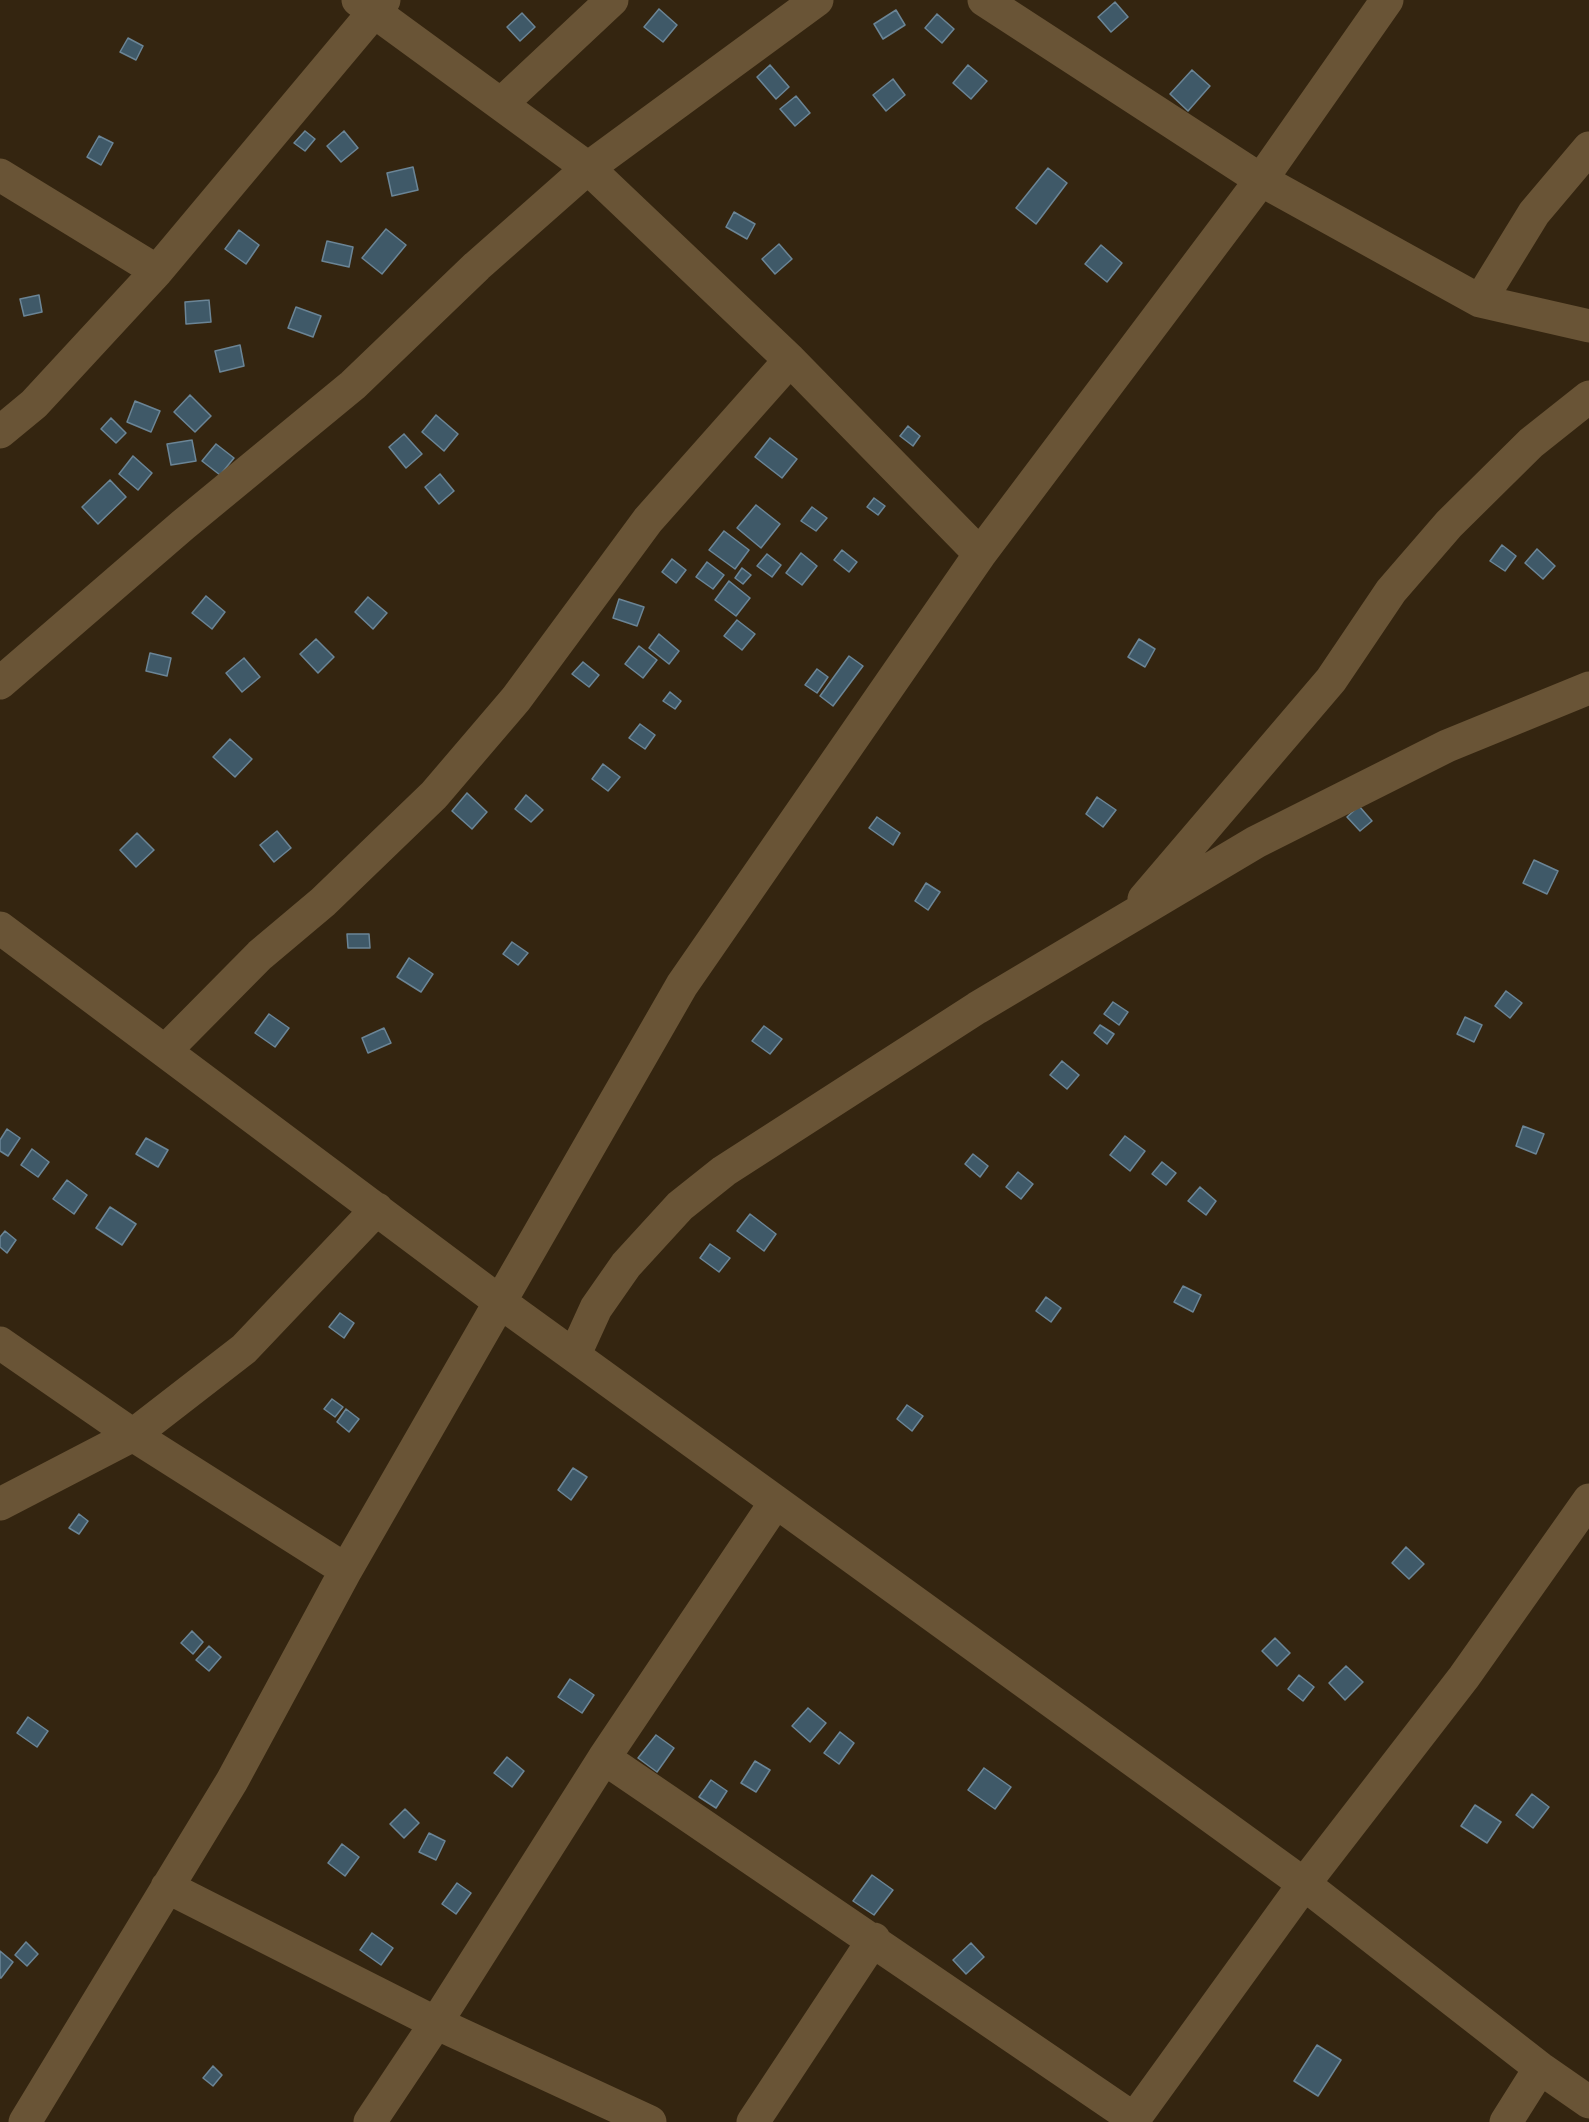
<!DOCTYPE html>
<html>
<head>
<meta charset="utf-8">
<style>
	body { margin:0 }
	canvas { display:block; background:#342510 }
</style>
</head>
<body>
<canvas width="1589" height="2122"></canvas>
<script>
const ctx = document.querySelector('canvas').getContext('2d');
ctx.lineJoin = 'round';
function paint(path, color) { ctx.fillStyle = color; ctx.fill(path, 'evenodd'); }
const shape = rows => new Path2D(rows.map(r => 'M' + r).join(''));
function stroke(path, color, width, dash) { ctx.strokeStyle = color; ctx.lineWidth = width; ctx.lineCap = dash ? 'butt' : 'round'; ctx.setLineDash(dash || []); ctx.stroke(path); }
const building = shape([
	[1115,2,1128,17,1111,32,1098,17,1115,2],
	[659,9,677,25,663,42,644,27,659,9],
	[896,10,905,25,883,39,874,24,896,10],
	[522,13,535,27,520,41,507,27,522,13],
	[937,14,954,29,942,43,925,28,937,14],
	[128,38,143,46,136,60,120,52,128,38],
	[770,65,789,87,776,99,757,77,770,65],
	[968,65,987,81,971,99,953,83,968,65],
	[1192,70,1210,86,1188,111,1170,94,1192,70],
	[893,79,905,95,886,111,873,95,893,79],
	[796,96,810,113,795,126,780,109,796,96],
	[305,131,315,139,305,151,294,143,305,131],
	[344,131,358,148,341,162,327,146,344,131],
	[99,136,113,143,101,165,87,157,99,136],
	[413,167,418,190,392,196,387,173,413,167],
	[1048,168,1067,183,1036,224,1016,208,1048,168],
	[734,212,755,224,747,239,726,227,734,212],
	[386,229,406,245,382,274,362,258,386,229],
	[239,230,259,245,246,264,225,249,239,230],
	[327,241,353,247,349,267,322,261,327,241],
	[779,244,792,259,775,274,762,259,779,244],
	[1101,245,1122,263,1107,282,1085,264,1101,245],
	[39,295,42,312,24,316,20,299,39,295],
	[209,300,211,322,186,324,185,302,209,300],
	[296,307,321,316,313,337,288,328,296,307],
	[240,345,244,366,220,372,215,351,240,345],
	[190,395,211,416,195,432,174,412,190,395],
	[135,401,160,411,151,432,127,422,135,401],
	[436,415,458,434,444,451,422,432,436,415],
	[111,418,126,433,116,443,101,429,111,418],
	[908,426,920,436,913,446,900,436,908,426],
	[404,434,422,454,406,468,389,447,404,434],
	[770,438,797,459,782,478,755,457,770,438],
	[192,440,196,461,171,465,167,444,192,440],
	[216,444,234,458,220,475,202,461,216,444],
	[133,456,152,473,138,490,119,474,133,456],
	[440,474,454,491,439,504,425,487,440,474],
	[110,480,126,497,98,524,82,507,110,480],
	[874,498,885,506,878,515,867,507,874,498],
	[756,505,780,524,761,548,737,528,756,505],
	[812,507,827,518,816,531,801,521,812,507],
	[724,531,749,550,735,569,709,550,724,531],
	[1502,545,1516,556,1505,571,1490,561,1502,545],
	[1537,549,1555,566,1543,579,1525,563,1537,549],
	[842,550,857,562,849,572,834,560,842,550],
	[801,553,817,566,802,585,786,573,801,553],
	[767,554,781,565,772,577,757,566,767,554],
	[672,559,686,570,676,583,662,572,672,559],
	[707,562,724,575,713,589,696,577,707,562],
	[742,568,751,575,743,584,735,578,742,568],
	[729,581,750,598,736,616,715,600,729,581],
	[206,596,225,612,212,629,192,613,206,596],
	[368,597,387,613,373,629,355,612,368,597],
	[619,599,644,607,637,626,613,618,619,599],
	[737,620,755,634,742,650,724,636,737,620],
	[659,634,679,651,669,664,649,648,659,634],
	[316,639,334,657,318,673,300,654,316,639],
	[1139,639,1155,649,1145,667,1128,657,1139,639],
	[639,646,657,660,643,678,625,664,639,646],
	[150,653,171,658,167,676,146,671,150,653],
	[849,656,863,666,833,706,820,696,849,656],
	[244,658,260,677,242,692,226,673,244,658],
	[583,662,599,675,589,687,572,674,583,662],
	[817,669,828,677,817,693,805,685,817,669],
	[670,692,681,701,675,709,663,701,670,692],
	[640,724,655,735,645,749,629,738,640,724],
	[230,739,252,759,235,777,213,757,230,739],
	[603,764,620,777,608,791,592,779,603,764],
	[467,793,487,812,472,829,452,811,467,793],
	[526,795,543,810,531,822,515,809,526,795],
	[1097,797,1116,810,1103,827,1086,814,1097,797],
	[1359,806,1372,821,1360,831,1347,817,1359,806],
	[877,817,900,833,893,845,869,828,877,817],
	[277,831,291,848,274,862,260,845,277,831],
	[137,833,154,850,136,867,120,850,137,833],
	[1534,860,1558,871,1547,894,1523,883,1534,860],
	[926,883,940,892,928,910,915,901,926,883],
	[347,934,369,934,370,948,348,948,347,934],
	[512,942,528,953,518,965,503,954,512,942],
	[409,958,433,974,421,992,397,977,409,958],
	[1506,991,1522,1003,1510,1018,1495,1006,1506,991],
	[1113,1002,1128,1012,1119,1025,1104,1014,1113,1002],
	[269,1014,289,1028,275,1047,255,1033,269,1014],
	[1465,1017,1482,1025,1474,1042,1457,1034,1465,1017],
	[1100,1025,1114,1034,1107,1044,1094,1033,1100,1025],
	[764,1026,782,1039,770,1054,752,1041,764,1026],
	[384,1028,391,1043,368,1053,362,1038,384,1028],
	[1062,1061,1079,1075,1067,1089,1050,1075,1062,1061],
	[1523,1126,1544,1134,1536,1154,1516,1146,1523,1126],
	[7,1129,20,1138,8,1156,0,1151,0,1140,7,1129],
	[1125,1136,1145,1151,1130,1171,1110,1155,1125,1136],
	[146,1138,168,1150,158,1167,136,1154,146,1138],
	[32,1149,49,1162,38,1177,21,1165,32,1149],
	[973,1154,988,1166,980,1177,965,1164,973,1154],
	[1162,1162,1176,1173,1166,1185,1152,1174,1162,1162],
	[1018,1172,1033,1184,1021,1199,1006,1187,1018,1172],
	[67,1180,87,1195,74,1214,53,1199,67,1180],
	[1200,1187,1216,1201,1206,1215,1188,1201,1200,1187],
	[110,1207,136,1224,122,1245,96,1228,110,1207],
	[750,1214,776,1234,764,1251,737,1231,750,1214],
	[5,1231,16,1240,7,1253,0,1247,0,1237,5,1231],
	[710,1244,730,1258,719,1272,700,1258,710,1244],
	[1183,1286,1201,1295,1193,1312,1174,1302,1183,1286],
	[1046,1297,1061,1308,1051,1322,1036,1311,1046,1297],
	[340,1313,354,1323,344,1338,329,1327,340,1313],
	[332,1399,343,1407,335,1417,324,1409,332,1399],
	[907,1405,923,1416,912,1431,897,1419,907,1405],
	[346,1409,359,1419,349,1432,337,1422,346,1409],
	[573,1468,587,1477,571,1500,558,1490,573,1468],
	[79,1514,88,1521,79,1534,69,1528,79,1514],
	[1406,1547,1424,1564,1409,1579,1392,1563,1406,1547],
	[192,1631,203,1642,193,1654,181,1643,192,1631],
	[1275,1638,1290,1653,1277,1666,1262,1651,1275,1638],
	[209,1646,221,1657,209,1671,196,1660,209,1646],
	[1346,1666,1363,1682,1345,1700,1329,1683,1346,1666],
	[1299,1675,1314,1687,1303,1701,1288,1689,1299,1675],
	[570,1679,594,1695,582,1713,558,1697,570,1679],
	[808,1708,826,1723,810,1742,792,1726,808,1708],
	[28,1717,48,1731,37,1747,17,1733,28,1717],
	[840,1732,854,1743,839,1764,824,1753,840,1732],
	[656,1735,674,1748,657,1772,638,1758,656,1735],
	[507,1757,524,1771,512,1787,494,1773,507,1757],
	[755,1761,770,1770,756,1792,741,1783,755,1761],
	[984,1768,1011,1787,995,1809,968,1790,984,1768],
	[711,1780,727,1791,716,1808,699,1797,711,1780],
	[1532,1794,1549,1807,1533,1828,1516,1815,1532,1794],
	[1475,1805,1501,1822,1487,1843,1461,1826,1475,1805],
	[405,1809,419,1823,404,1838,390,1824,405,1809],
	[429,1833,445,1841,436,1860,419,1852,429,1833],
	[342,1844,359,1857,345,1876,328,1863,342,1844],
	[872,1875,893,1890,874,1915,853,1901,872,1875],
	[457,1883,471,1893,456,1914,442,1904,457,1883],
	[372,1933,393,1948,381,1965,360,1950,372,1933],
	[26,1942,38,1954,27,1966,15,1955,26,1942],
	[971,1943,984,1957,966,1974,953,1960,971,1943],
	[0,1951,13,1962,1,1978,0,1978,0,1951],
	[1317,2045,1341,2060,1318,2096,1294,2081,1317,2045],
	[213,2066,222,2075,213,2086,203,2078,213,2066]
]);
const minor = shape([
	[358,0,588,168,790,360,980,554],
	[984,0,1261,180,1480,301,1589,326],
	[501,104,612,0],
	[0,175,157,271],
	[1480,301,1534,213,1589,148],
	[0,432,34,404,157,271,384,0],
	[0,683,183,525,353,385,477,266,588,168,817,0],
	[1144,899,1331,680,1391,591,1449,524,1531,443,1589,397],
	[0,928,500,1302,1304,1884,1540,2068,1589,2102],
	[166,1050,260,955,323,902,434,795,516,699,648,520,790,360],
	[0,1343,133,1435,346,1570],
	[575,1354,596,1308,626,1265,680,1206,724,1171,977,1008,1256,842,1447,746,1589,688],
	[0,1504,133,1435,244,1349,377,1209],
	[604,1758,1134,2119],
	[167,1887,436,2023,650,2122],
	[25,2122,232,1781,346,1570,682,985,980,554,1261,180,1387,0],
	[370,2122,436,2023,604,1758,775,1503],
	[753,2122,874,1939],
	[1132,2122,1304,1884,1464,1677,1589,1500],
	[1506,2122,1540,2068]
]);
paint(building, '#3f5968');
stroke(building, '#6b8596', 1.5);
stroke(minor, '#695436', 33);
</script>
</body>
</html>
